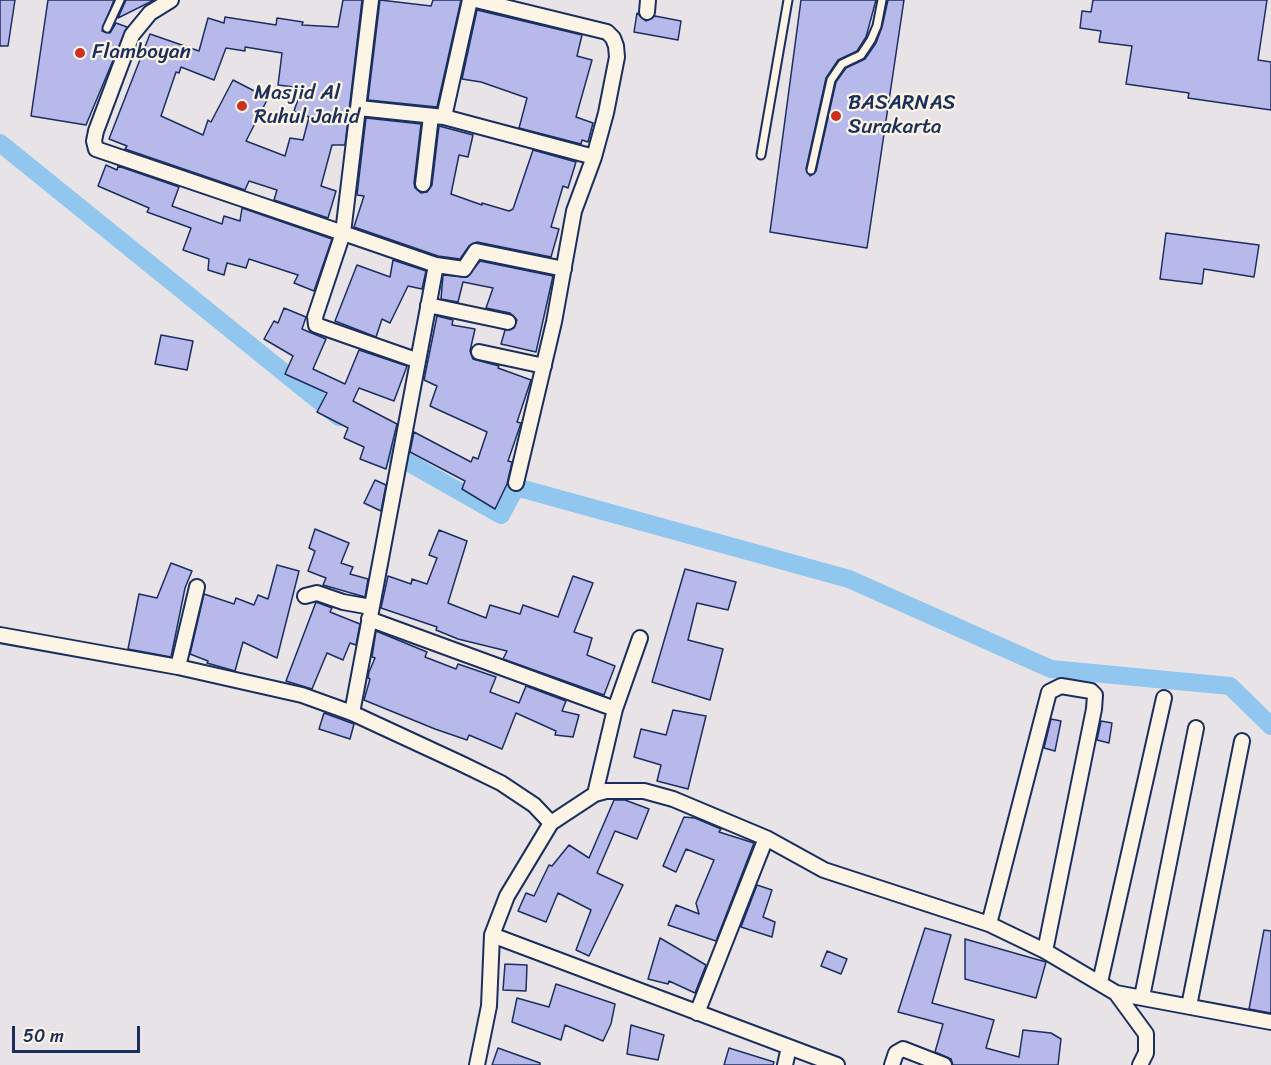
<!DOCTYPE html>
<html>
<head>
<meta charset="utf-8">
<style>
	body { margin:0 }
	#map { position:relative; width:1271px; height:1065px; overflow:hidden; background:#e8e3e7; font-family:Sriracha,sans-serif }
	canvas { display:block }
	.scale { position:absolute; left:12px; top:1026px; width:128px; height:27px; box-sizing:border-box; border:3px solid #1b2f5e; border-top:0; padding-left:8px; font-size:18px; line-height:21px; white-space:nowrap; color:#1b2f5e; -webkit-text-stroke:4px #fcf5e5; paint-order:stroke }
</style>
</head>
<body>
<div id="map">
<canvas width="1271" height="1065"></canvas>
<div class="scale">50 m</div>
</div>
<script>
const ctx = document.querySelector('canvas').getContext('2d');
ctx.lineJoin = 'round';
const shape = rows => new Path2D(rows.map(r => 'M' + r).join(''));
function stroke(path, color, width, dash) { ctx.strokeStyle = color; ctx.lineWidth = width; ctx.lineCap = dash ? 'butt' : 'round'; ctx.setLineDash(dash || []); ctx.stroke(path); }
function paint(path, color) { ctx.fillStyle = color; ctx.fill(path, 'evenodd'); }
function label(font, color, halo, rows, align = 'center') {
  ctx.font = font + ' Sriracha,sans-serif'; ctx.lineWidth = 4.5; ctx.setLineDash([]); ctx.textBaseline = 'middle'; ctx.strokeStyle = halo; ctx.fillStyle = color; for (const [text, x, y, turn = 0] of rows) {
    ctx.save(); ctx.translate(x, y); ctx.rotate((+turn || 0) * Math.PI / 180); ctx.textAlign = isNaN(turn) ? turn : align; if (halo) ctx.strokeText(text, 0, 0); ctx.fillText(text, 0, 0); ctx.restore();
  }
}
const canal = shape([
	[0,143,339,417],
	[370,441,384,452,397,456,501,515,516,487,849,579,1051,669,1230,686,1271,726]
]);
const building = shape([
	[0,0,15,0,8,46,0,46,0,0],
	[48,0,114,0,102,31,110,33,116,23,127,27,86,125,31,116,48,0],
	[126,0,154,0,118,18,126,0],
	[343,0,362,0,345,145,332,145,321,186,336,191,328,218,274,200,277,190,249,181,245,190,125,149,127,146,109,139,150,34,199,51,208,18,224,23,225,17,276,25,277,18,303,22,302,25,338,27,343,0],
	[245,47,282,53,278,85,302,88,294,111,309,117,303,140,290,138,285,156,246,141,268,98,233,80,211,122,208,120,203,135,161,116,176,72,179,73,181,67,214,80,226,48,245,51,245,47],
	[380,0,431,6,433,0,461,0,437,107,368,100,380,0],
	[801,0,876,0,866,37,857,51,838,60,826,78,806,169,810,176,816,171,836,82,846,68,865,59,876,43,882,27,888,0,904,0,867,248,770,232,801,0],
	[1093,0,1267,0,1258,60,1271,62,1271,110,1188,98,1189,93,1126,84,1132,46,1099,42,1101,31,1080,28,1082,11,1091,12,1093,0],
	[477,10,582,35,577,56,592,60,576,117,593,123,588,142,582,140,581,144,519,128,527,98,481,82,462,79,477,10],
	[637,13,646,21,655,16,681,21,678,40,634,32,637,13],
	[366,118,421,124,414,183,415,188,421,193,427,192,432,185,439,126,473,135,468,157,459,155,451,194,482,205,482,203,509,211,513,209,533,150,576,162,568,188,563,186,551,227,559,229,551,257,477,242,469,246,460,259,438,256,354,227,364,196,357,195,366,118],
	[106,165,117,170,118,166,179,187,172,206,222,224,224,216,240,221,242,208,332,239,314,291,294,283,298,275,249,259,246,268,227,263,224,275,208,270,209,259,183,250,191,228,147,212,149,208,98,186,106,165],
	[1166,233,1259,245,1254,277,1204,269,1202,284,1160,279,1166,233],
	[393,260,426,271,422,289,408,286,390,323,382,319,376,337,335,321,357,265,390,277,393,260],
	[480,261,553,276,536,352,501,344,505,330,514,328,517,320,510,313,486,308,493,288,463,282,458,302,441,299,443,275,467,277,480,261],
	[284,308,306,317,302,329,326,339,313,369,345,384,359,350,407,366,394,401,359,388,353,401,397,424,386,469,360,459,364,447,344,438,348,428,317,412,327,393,285,374,293,356,264,339,274,321,278,323,284,308],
	[437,316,453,320,452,325,475,329,470,351,473,359,499,366,498,368,531,380,517,422,521,423,508,461,512,462,507,484,495,509,462,489,465,481,410,452,414,432,471,462,473,457,478,459,487,432,430,406,437,386,424,380,437,316],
	[161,335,193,341,187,370,155,364,161,335],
	[375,480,386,485,381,511,364,503,375,480],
	[315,529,349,543,341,563,353,567,350,574,368,579,365,597,323,585,326,578,308,571,315,551,309,548,315,529],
	[439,530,467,541,448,603,486,618,490,605,520,614,523,605,558,617,573,576,593,583,574,632,592,638,587,655,615,666,604,695,503,659,507,651,458,639,436,630,437,627,381,608,388,576,411,584,412,579,427,584,437,558,429,555,439,530],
	[171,563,192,571,185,588,171,657,128,649,139,594,157,598,171,563],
	[277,565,299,571,277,658,243,642,235,671,207,663,208,661,190,654,204,594,234,604,236,598,254,605,258,595,268,599,277,565],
	[685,569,736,582,728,610,697,603,688,640,723,649,710,700,652,682,685,569],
	[316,602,332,608,330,612,360,624,356,645,350,643,343,660,327,653,312,689,286,681,316,602],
	[376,631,427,652,425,657,456,669,458,664,496,677,490,692,519,703,526,686,566,701,562,711,579,715,573,737,555,735,556,731,516,713,502,749,469,735,467,740,435,729,364,700,370,679,368,678,369,672,375,658,372,657,376,631],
	[673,710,706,716,688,789,657,781,661,765,634,757,641,729,666,735,673,710],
	[324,713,354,724,350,739,319,729,324,713],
	[1051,719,1061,721,1055,751,1044,748,1051,719],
	[1101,721,1112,723,1109,743,1097,740,1101,721],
	[614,800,625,800,649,809,637,839,615,831,597,873,623,885,589,956,576,950,591,910,558,893,546,922,518,911,526,893,534,896,549,865,552,866,569,845,589,858,614,800],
	[684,817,695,818,721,829,719,832,754,843,716,941,668,925,676,905,699,914,696,903,714,860,686,849,676,872,663,866,684,817],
	[757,885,772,890,763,917,775,922,772,937,741,927,757,885],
	[925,928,951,935,932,1003,994,1020,986,1048,1019,1057,1023,1030,1051,1033,1061,1039,1058,1065,953,1065,951,1059,935,1052,943,1024,898,1012,925,928],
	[1264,930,1271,931,1271,1013,1249,1009,1264,930],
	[660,938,706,965,695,993,669,981,668,984,648,979,660,938],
	[965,939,1046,962,1036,998,965,979,965,939],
	[827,951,847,959,841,974,821,966,827,951],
	[505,964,527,965,526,991,503,990,505,964],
	[556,984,615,1004,611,1024,603,1041,565,1025,561,1040,512,1022,517,998,549,1007,556,984],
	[631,1025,664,1035,658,1060,627,1054,631,1025],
	[498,1048,540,1063,540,1065,492,1065,498,1048],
	[729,1048,774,1062,773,1065,724,1065,729,1048]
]);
const lane = shape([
	[107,28,120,0],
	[761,155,788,0],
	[811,170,831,80,842,64,861,55,871,40,877,26,882,0]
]);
const street = shape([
	[171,0,150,13,132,35,96,131,94,141,96,149,343,233,315,317,316,325,416,360],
	[476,0,607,32,613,38,616,46,617,57,606,113,594,157,574,211,554,322,516,483],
	[647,12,648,0],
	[359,108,444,117,594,157],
	[444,117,470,0],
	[423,184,431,116],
	[436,265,464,269,476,251,564,269],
	[428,305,508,322],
	[479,352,544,366],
	[305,596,317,593,343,602,371,607],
	[369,619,615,709,595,794],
	[0,635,178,667,302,695,352,713,462,764,501,783,534,805,551,823,507,896,492,935,489,1006,477,1065],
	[178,667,197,587],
	[615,709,640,638],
	[352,713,436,265,343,233,371,0],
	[551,823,595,794,606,791,644,791,673,799,766,838,824,870,989,924,1045,951,1116,993],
	[989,924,1049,692,1061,686,1091,691,1095,695,1094,709,1045,951],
	[492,935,837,1065],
	[1100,982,1164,698],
	[1142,997,1196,728],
	[1189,1006,1242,741],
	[697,1013,766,838],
	[785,1065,789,1047],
	[892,1065,896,1053,903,1049,944,1065],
	[1140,1065,1146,1053,1146,1034,1116,993,1271,1022]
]);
const markers = [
	[80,53,6,"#c8321e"],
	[242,106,6,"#c8321e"],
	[836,116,6,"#c8321e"]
];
const poiNames = [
	["Flamboyan",92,53],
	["Masjid Al",254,94],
	["Ruhul Jahid",254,118],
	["BASARNAS",848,104],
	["Surakarta",848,128]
];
stroke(canal, '#91c6ef', 18);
paint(building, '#b8b9eb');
stroke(building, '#1b2f5e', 1.5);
stroke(lane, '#1b2f5e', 11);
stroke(street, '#1b2f5e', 18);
stroke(lane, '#fcf5e5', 7);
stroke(street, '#fcf5e5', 14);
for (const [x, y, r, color] of markers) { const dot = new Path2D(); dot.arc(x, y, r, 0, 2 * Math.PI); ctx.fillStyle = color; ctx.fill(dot); stroke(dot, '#fcf5e5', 2); }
label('21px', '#1b2f5e', '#fcf5e5', poiNames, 'left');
</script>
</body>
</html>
